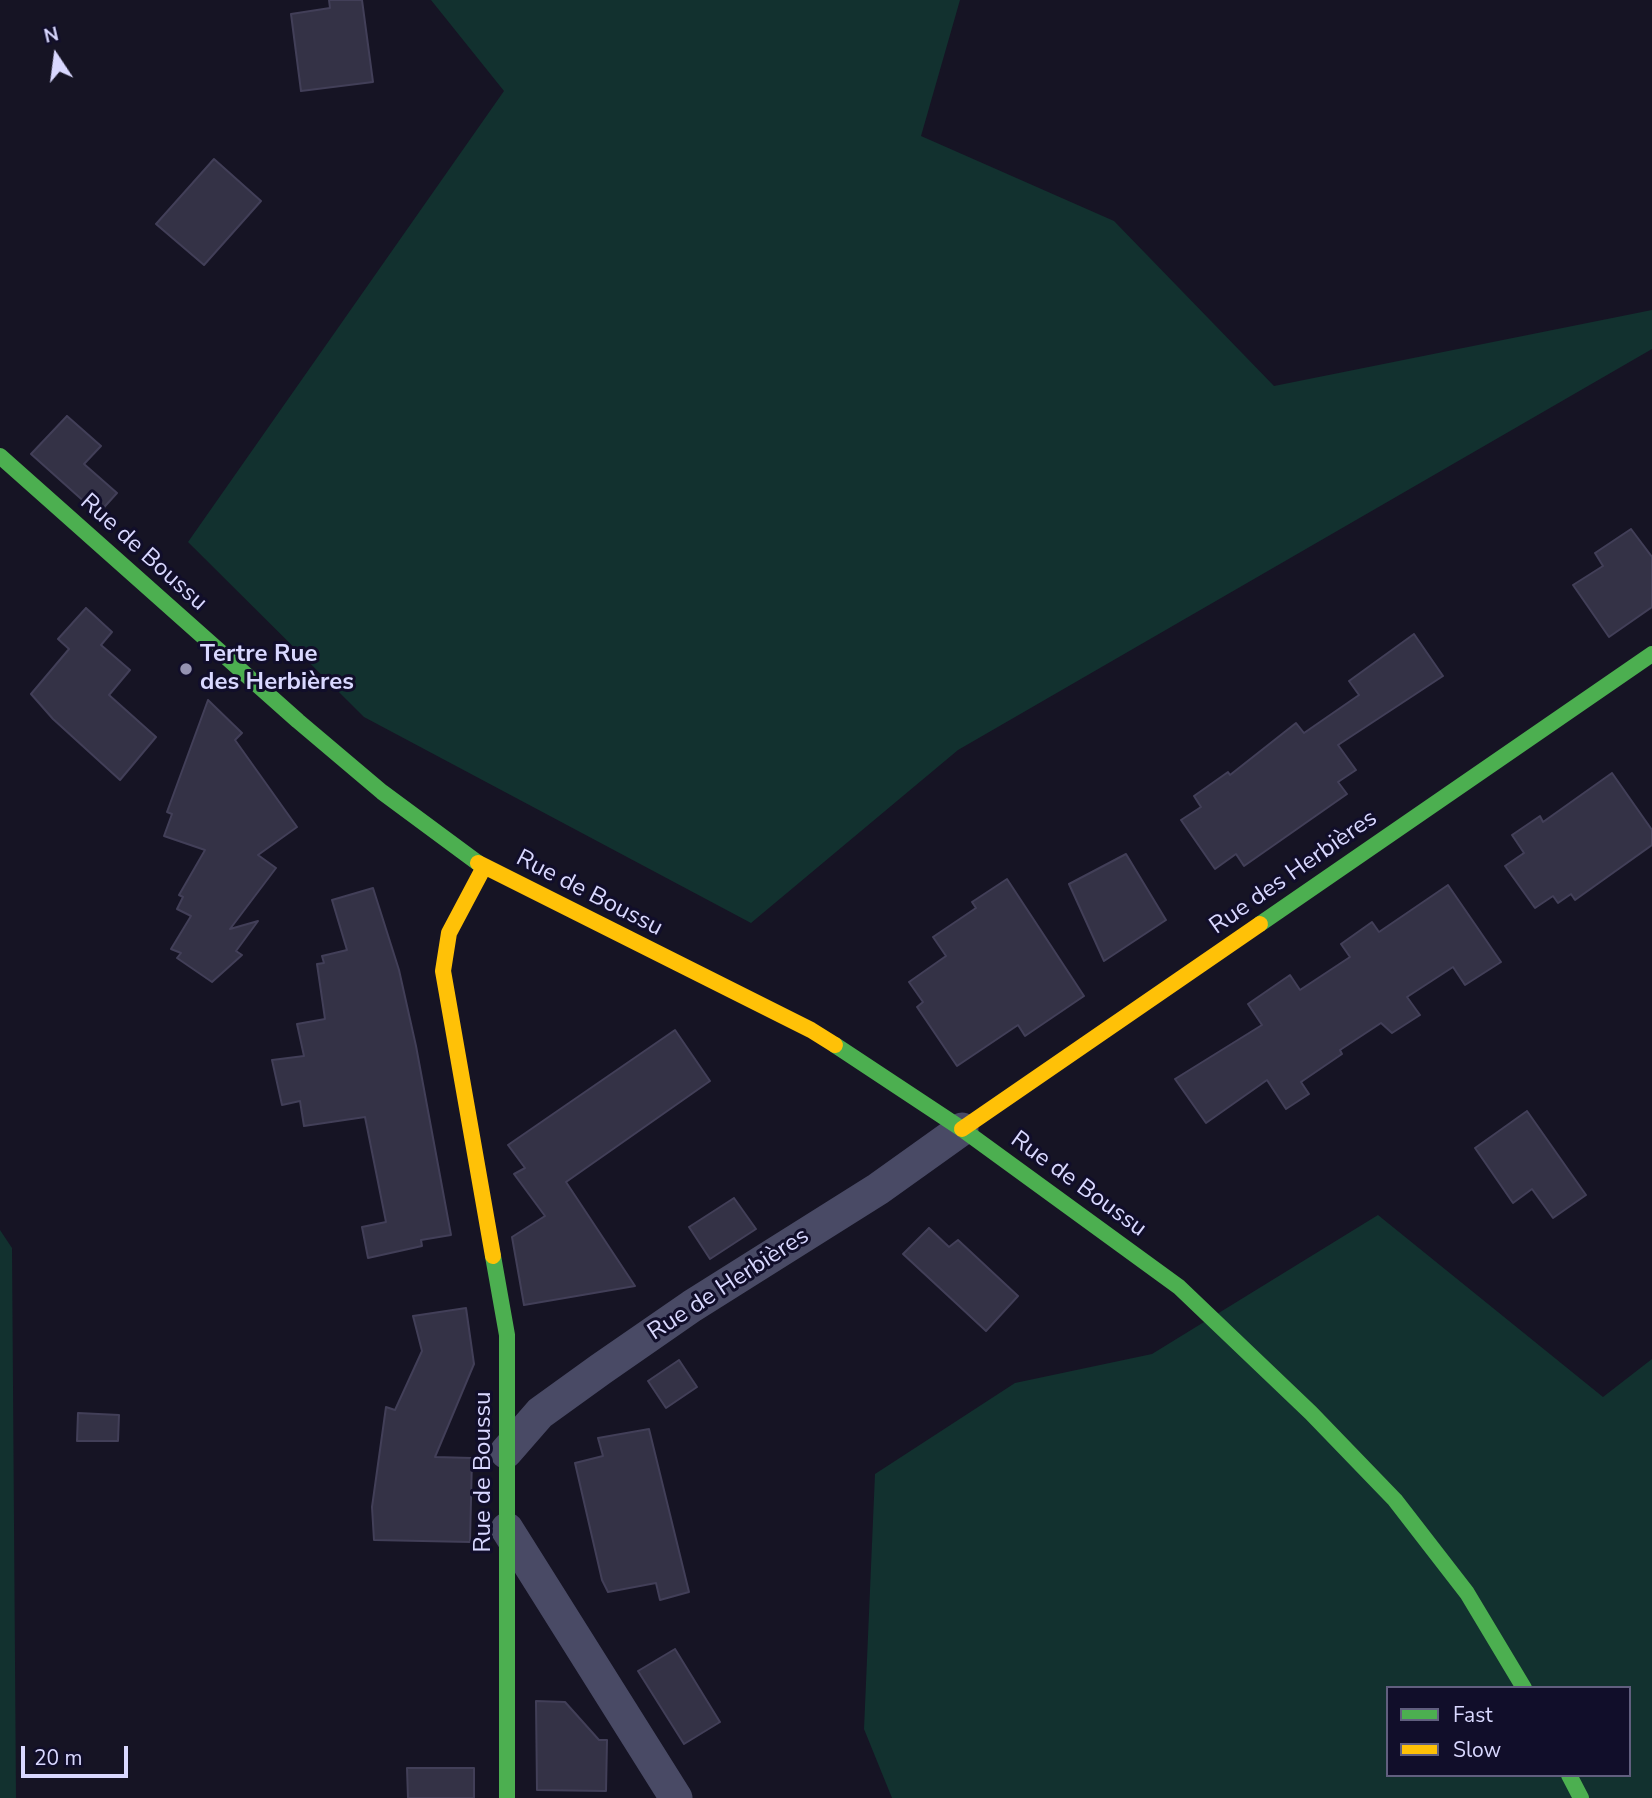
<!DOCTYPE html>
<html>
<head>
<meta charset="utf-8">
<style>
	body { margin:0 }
	#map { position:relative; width:1652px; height:1798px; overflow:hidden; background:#161424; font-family:"Nunito Sans",sans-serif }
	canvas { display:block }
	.legend { position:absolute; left:1386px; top:1686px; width:245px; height:91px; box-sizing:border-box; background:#110e2a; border:2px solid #615f7f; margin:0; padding:9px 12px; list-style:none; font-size:21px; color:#d9d8ff }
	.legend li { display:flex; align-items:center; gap:14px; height:35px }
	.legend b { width:35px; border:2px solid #615f7f }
	.north { position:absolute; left:21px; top:21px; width:70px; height:70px; -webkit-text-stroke:5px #110e2a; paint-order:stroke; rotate:347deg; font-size:19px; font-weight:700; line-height:28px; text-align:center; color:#d9d8ff }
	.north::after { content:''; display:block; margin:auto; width:24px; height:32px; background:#d9d8ff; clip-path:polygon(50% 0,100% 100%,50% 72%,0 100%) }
	.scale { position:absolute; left:21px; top:1746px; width:107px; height:32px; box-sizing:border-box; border:4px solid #d9d8ff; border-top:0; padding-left:9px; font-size:21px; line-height:24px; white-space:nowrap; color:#d9d8ff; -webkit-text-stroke:5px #110e2a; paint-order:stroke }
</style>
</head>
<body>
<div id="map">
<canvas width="1652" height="1798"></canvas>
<ul class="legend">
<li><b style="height:9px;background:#4caf50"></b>Fast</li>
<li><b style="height:9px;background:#ffc107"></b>Slow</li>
</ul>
<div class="north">N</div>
<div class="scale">20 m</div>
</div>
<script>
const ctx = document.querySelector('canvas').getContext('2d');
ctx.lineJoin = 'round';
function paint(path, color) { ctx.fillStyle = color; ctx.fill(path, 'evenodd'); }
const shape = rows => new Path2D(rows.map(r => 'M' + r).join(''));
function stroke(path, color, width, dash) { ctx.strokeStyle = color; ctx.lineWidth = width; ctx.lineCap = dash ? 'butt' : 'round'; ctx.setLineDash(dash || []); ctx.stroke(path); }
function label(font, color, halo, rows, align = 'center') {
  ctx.font = font + ' "Nunito Sans",sans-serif'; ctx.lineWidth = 6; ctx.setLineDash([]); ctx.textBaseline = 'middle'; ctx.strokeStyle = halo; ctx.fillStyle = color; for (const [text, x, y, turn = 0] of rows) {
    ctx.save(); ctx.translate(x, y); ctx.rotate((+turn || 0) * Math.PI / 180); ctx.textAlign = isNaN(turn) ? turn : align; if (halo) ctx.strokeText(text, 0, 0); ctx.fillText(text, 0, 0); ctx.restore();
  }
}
const green = shape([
	[431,0,960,0,921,136,1114,221,1274,386,1652,310,1652,349,958,750,751,923,364,717,188,542,504,91],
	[1378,1215,1603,1397,1652,1359,1652,1798,892,1798,864,1729,875,1474,1015,1383,1152,1354],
	[1388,1688,1629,1688,1629,1775,1388,1775],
	[0,1230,12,1248,16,1798,0,1798]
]);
const building = shape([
	[329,0,362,0,373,82,301,91,291,14,330,8,329,0],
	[214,159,261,201,204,265,156,224,214,159],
	[67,416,101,446,84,464,117,493,98,514,31,454,67,416],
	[1631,529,1652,557,1652,607,1609,637,1573,585,1603,566,1595,553,1631,529],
	[86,608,112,632,101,645,130,670,109,695,156,737,120,780,53,719,31,694,69,649,58,639,86,608],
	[1414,634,1443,676,1338,745,1356,770,1338,782,1347,794,1244,866,1236,854,1215,869,1181,820,1201,807,1194,796,1228,772,1230,775,1296,723,1304,733,1359,695,1349,681,1414,634],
	[208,700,242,733,235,740,297,827,258,855,276,868,230,929,258,921,236,951,242,955,212,982,177,958,181,953,171,949,191,916,177,909,183,897,179,895,205,850,164,836,172,814,167,812,208,700],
	[1612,773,1652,830,1652,845,1575,900,1571,894,1558,903,1553,896,1535,908,1505,866,1524,853,1512,835,1540,816,1543,822,1612,773],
	[1126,854,1166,920,1104,961,1069,884,1126,854],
	[1007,879,1084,996,1025,1036,1018,1025,957,1066,917,1007,923,1002,909,982,946,956,933,937,976,908,972,902,1007,879],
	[1448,885,1501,962,1465,985,1453,967,1407,997,1420,1015,1392,1033,1381,1023,1340,1050,1342,1054,1301,1082,1309,1094,1286,1109,1267,1080,1206,1123,1175,1079,1262,1025,1248,1004,1290,975,1300,990,1350,957,1341,944,1372,922,1379,932,1448,885],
	[373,888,399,970,416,1046,451,1235,421,1240,422,1246,368,1258,362,1227,386,1222,365,1117,304,1126,300,1101,282,1105,272,1060,304,1056,297,1024,325,1019,317,964,324,963,322,956,347,950,332,900,373,888],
	[675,1030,710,1081,566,1182,635,1286,524,1305,512,1237,545,1216,514,1174,525,1168,508,1145,675,1030],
	[1527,1111,1586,1195,1553,1218,1532,1189,1513,1203,1475,1148,1527,1111],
	[734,1198,756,1229,710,1259,689,1227,734,1198],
	[929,1228,949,1247,958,1240,1018,1296,986,1331,903,1254,929,1228],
	[466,1308,474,1364,435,1457,472,1458,470,1542,374,1540,372,1507,386,1407,395,1410,422,1351,413,1316,466,1308],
	[679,1360,697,1387,666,1408,648,1381,679,1360],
	[78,1413,119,1415,118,1441,77,1441,78,1413],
	[649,1429,689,1592,660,1600,656,1583,608,1592,602,1580,575,1463,603,1456,598,1438,649,1429],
	[675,1649,720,1722,684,1744,638,1671,675,1649],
	[536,1701,565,1702,599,1740,607,1740,606,1791,537,1790,536,1701],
	[407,1768,474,1768,474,1798,408,1798,407,1768]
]);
const street = shape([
	[506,1452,540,1413,601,1369,692,1306,878,1189,962,1129],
	[507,1529,676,1798]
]);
const fast = shape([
	[0,456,298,721,382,792,478,863],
	[1260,924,1652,654],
	[835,1045,962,1129,1179,1287,1311,1413,1395,1500,1467,1593,1524,1688],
	[493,1256,507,1335,507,1798],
	[1569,1775,1581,1798]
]);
const slow = shape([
	[478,863,811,1030,835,1045],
	[484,867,449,933,443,971,493,1256],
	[962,1129,1260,924]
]);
const markers = [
	[186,669,7,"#9593b2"]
];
const streetNames = [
	["Rue de Boussu",143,553,42],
	["Rue des Herbières",1294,873,-35],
	["Rue de Boussu",589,894,27],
	["Rue de Boussu",1078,1185,36],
	["Rue de Herbières",729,1285,-33],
	["Rue de Boussu",484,1472,-90]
];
const poiNames = [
	["Tertre Rue",200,655],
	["des Herbières",200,683]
];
paint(green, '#12312f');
paint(building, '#343246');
stroke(building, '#423f58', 2);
stroke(street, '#494a65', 33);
stroke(fast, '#4caf50', 16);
stroke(slow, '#ffc107', 16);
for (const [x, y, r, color] of markers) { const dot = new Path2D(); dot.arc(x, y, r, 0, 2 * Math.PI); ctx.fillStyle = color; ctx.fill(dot); stroke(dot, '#110e2a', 2.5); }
label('24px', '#d9d8ff', '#110e2a', streetNames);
label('bold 24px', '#d9d8ff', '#110e2a', poiNames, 'left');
</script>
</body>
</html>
